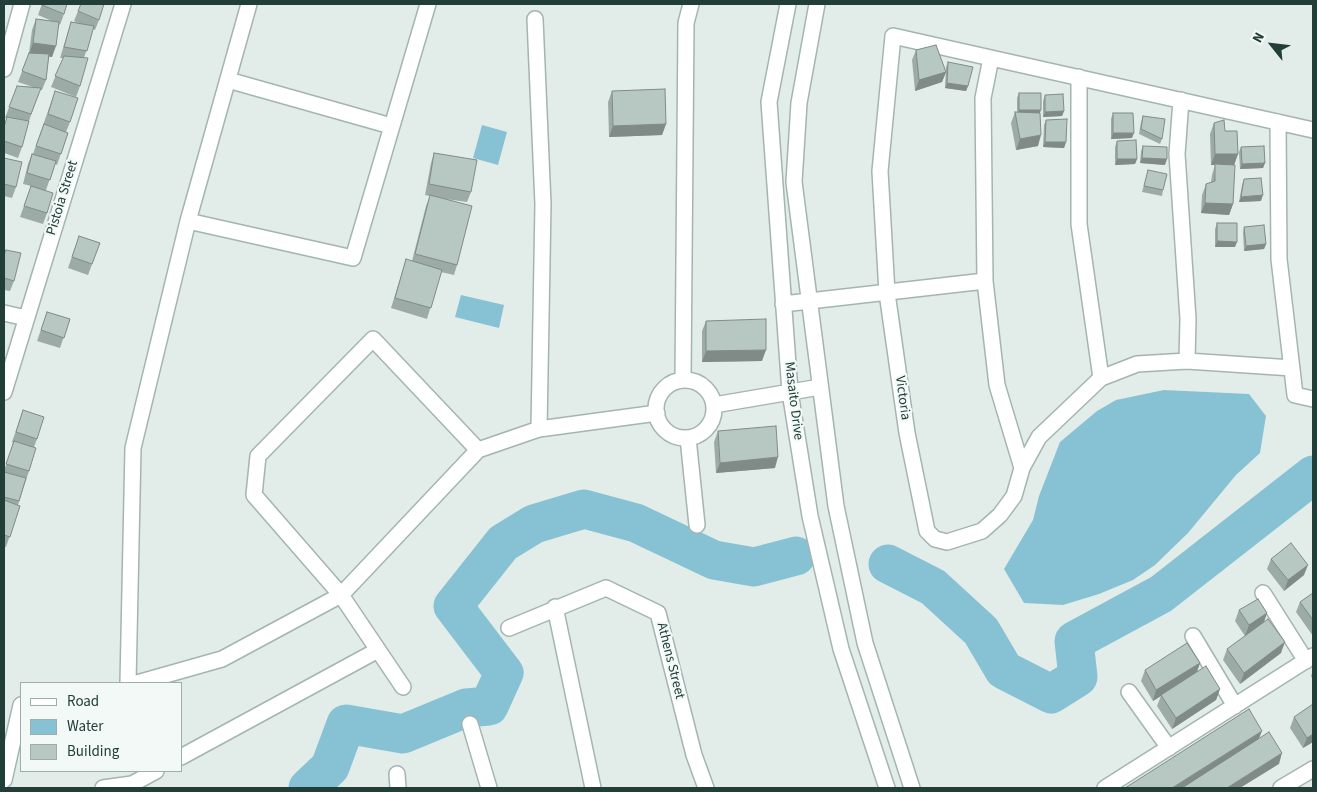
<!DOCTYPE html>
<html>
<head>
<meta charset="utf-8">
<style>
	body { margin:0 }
	#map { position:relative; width:1317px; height:792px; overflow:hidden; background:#e2ede9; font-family:"Source Sans 3",sans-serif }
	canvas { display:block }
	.frame { position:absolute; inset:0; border:5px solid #213e39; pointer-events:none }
	.legend { position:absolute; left:20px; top:682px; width:162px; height:90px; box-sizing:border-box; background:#f2f9f6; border:1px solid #9eaeaa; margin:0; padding:6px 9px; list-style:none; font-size:15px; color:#213e39 }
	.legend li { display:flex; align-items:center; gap:10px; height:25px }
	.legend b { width:25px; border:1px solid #9eaeaa }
	.north { position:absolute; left:1247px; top:20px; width:50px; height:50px; -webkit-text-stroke:4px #f2f9f6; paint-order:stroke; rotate:299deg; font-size:14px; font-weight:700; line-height:20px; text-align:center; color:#213e39 }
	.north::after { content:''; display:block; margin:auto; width:18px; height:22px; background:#213e39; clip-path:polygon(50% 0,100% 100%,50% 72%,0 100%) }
</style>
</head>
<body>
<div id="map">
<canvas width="1317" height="792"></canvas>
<div class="frame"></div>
<ul class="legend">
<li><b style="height:6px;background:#fff"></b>Road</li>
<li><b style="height:14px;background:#87c2d4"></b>Water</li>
<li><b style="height:14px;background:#b7c7c2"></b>Building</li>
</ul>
<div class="north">N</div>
</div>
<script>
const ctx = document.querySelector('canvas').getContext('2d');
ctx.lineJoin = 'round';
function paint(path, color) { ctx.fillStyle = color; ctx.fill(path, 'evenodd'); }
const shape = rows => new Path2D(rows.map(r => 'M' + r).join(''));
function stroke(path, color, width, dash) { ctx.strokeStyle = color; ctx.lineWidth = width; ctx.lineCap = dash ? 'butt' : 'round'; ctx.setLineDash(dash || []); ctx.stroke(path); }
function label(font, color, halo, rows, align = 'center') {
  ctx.font = font + ' "Source Sans 3",sans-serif'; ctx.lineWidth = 4.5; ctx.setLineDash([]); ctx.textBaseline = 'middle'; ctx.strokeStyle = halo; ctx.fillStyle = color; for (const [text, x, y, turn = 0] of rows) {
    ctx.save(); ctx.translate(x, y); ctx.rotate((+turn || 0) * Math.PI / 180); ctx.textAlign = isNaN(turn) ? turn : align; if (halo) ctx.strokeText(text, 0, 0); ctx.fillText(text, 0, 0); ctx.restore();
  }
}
const water = shape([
	[482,125,507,132,498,165,473,158],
	[461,295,504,305,499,328,455,317],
	[1164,390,1249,394,1266,416,1260,453,1236,475,1188,533,1155,565,1133,580,1099,594,1063,605,1024,603,1004,569,1033,520,1039,496,1060,442,1097,411,1116,400]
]);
const river = shape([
	[888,564,933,587,981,631,1004,670,1051,694,1078,677,1074,641,1161,594,1313,475],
	[308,788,330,767,346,724,403,734,466,708,489,706,504,673,453,606,503,543,534,524,584,509,636,523,714,560,754,567,796,556]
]);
const minor = shape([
	[788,4,769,102,790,392,810,516,841,649,887,788],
	[817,4,799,103,794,182,836,506,865,643,912,788],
	[535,19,543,204,539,429],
	[4,69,22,4],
	[228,80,391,126],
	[1278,122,1279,259,1295,395,1313,399],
	[188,221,353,258,428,4],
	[985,281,997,385,1022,468,1014,496,1000,515,982,531,947,542,935,539,927,531,907,433,887,293,880,171,893,36,991,58],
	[783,304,985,281,983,98,991,58,1313,130],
	[4,313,26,318],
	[1187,361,1292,368],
	[1101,378,1137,364,1187,361,1188,319,1177,154,1181,100],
	[683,380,686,23,691,4],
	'656 409a29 29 0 1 1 58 0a29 29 0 1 1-58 0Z',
	[4,392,123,4],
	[714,405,820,387],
	[688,438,697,525],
	[1022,468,1039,437,1101,378,1079,224,1079,77],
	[1263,593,1306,661],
	[555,607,593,788],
	[509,628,606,588,658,613,694,755,706,788],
	[1193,636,1235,706],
	[128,683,133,448,188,221,249,4],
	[137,683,222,659,341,595,478,450,539,429,657,413],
	[403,687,341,595,254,495,258,456,373,339,478,450],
	[1129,692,1169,748],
	[470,724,489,788],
	[181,757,378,650],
	[397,774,398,788],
	[4,780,21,705],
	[103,788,132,784,156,771],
	[1105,788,1313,656],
	[1281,788,1313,769]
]);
const wall = shape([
	[42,4,64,14,60,25,59,24,52,57,49,56,46,80,42,90,40,90,29,121,22,147,18,158,4,153,4,127,7,118,5,118,17,86,33,87,18,82,29,53,32,30,36,19,52,21,38,15],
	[78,11,99,20,95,30,93,29,84,58,80,86,76,97,51,87,63,58,60,58,71,22,78,23,74,21],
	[916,50,946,72,942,82,915,91,912,60],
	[948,62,968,86,966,91,945,88,946,67],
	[55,91,70,122,66,132,68,133,57,165,55,164,46,190,47,213,43,224,20,217,31,186,23,184,28,164,32,154,33,154],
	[612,91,666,124,662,135,609,137,608,102],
	[1019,93,1039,113,1038,146,1016,150,1011,123,1015,112,1017,113,1017,98],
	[1045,95,1064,111,1062,116,1043,117,1043,101],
	[1113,113,1132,138,1111,139,1111,119],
	[1143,116,1162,139,1160,144,1139,134,1141,122],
	[1046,120,1066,142,1064,148,1043,147,1044,125],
	[1214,123,1225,131,1238,154,1234,165,1233,204,1229,215,1201,213,1202,195,1206,184,1211,182,1212,175,1215,165,1211,165,1210,134],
	[1117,141,1137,159,1135,164,1115,165,1115,147],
	[1143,146,1165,165,1140,163,1141,151],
	[1241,147,1265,163,1263,168,1240,169,1239,152],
	[434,153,471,192,467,202,439,198,457,265,454,275,441,272,427,319,391,308,406,259,412,261,426,206,430,196,425,195,431,163],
	[4,158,16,187,12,198,4,196],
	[1148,170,1163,190,1162,196,1142,192],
	[1244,179,1261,201,1239,202,1242,185],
	[1217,223,1235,247,1215,247,1215,229],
	[1244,227,1266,244,1264,249,1244,251,1243,233],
	[79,236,100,243,88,275,68,268],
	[4,255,14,281,10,291,4,290],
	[47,312,70,319,60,348,37,341],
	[706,321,762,361,702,362,702,331],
	[23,410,37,439,34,447,29,471,18,505,20,506,6,547,4,547,4,471,13,443,12,442],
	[718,431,775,468,716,473,714,442],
	[1271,559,1304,575,1284,591,1267,569],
	[1313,593,1313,636,1296,612,1300,602],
	[1239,610,1267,613,1264,622,1281,653,1240,684,1223,660,1227,649,1245,636,1235,621],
	[1200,663,1197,672,1220,689,1216,700,1172,729,1157,706,1161,696,1153,701,1141,681,1145,670],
	[1313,670,1313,680,1311,676],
	[1294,717,1313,742,1303,748,1290,728]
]);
const shadedWall = shape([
	[33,43,56,46,52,57,29,54],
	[946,72,942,82,915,91,919,80],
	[947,83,968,86,966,91,945,88],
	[1019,110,1041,110,1039,116,1017,115],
	[1064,111,1062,116,1043,117,1045,112],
	[666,124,662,135,609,137,613,126],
	[1113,133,1134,133,1132,138,1111,139],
	[1041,135,1038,146,1016,150,1020,139],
	[1045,142,1066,142,1064,148,1043,147],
	[1215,154,1238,154,1234,165,1211,165],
	[1142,158,1167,159,1165,165,1140,163],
	[1117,159,1137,159,1135,164,1115,165],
	[1265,163,1263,168,1240,169,1242,164],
	[1263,195,1261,201,1239,202,1241,197],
	[1205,203,1233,204,1229,215,1201,213],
	[1217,241,1237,242,1235,247,1215,247],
	[1266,244,1264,249,1244,251,1246,246],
	[766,350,762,361,702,362,706,351],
	[778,457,775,468,716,473,720,463],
	[1308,565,1304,575,1284,591,1288,580],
	[1267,613,1263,624,1245,636,1249,625],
	[1285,642,1281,653,1240,684,1244,673],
	[1200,663,1196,674,1153,701,1156,690],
	[1220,689,1216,700,1172,729,1176,718],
	[1262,731,1258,741,1185,788,1172,788],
	[1313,734,1313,742,1303,748,1307,738],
	[1282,753,1279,764,1240,788,1227,788]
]);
const building = shape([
	[42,4,67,4,64,14,42,5,42,4],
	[81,4,104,4,99,20,78,11,81,4],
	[36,19,59,22,56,46,33,43,36,19],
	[71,22,94,26,87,51,64,47,71,22],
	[936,45,946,72,919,80,916,50,936,45],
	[29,53,49,54,46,80,22,71,29,53],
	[64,56,88,58,80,86,55,76,64,56],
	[948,62,973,67,968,86,947,83,948,62],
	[17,86,41,88,31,114,9,107,17,86],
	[665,89,666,124,613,126,612,91,665,89],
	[55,91,78,98,70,122,48,114,55,91],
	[1019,93,1041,93,1041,110,1019,110,1019,93],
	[1063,94,1064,111,1045,112,1045,95,1063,94],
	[1015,112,1040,113,1041,135,1020,139,1015,112],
	[1113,113,1133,113,1134,133,1113,133,1113,113],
	[1143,116,1165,119,1162,139,1141,129,1143,116],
	[7,117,29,121,22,147,4,141,4,127,7,117],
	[1067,119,1066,142,1045,142,1046,120,1067,119],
	[1224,120,1225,131,1237,131,1238,154,1215,154,1214,123,1224,120],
	[44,124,68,133,61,154,36,146,44,124],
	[1136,140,1137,159,1117,159,1117,141,1136,140],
	[1143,146,1167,147,1167,159,1142,158,1143,146],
	[1264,146,1265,163,1242,164,1241,147,1264,146],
	[434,153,477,160,471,192,429,184,434,153],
	[32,154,56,161,50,180,27,173,32,154],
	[4,158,22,162,16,187,4,184,4,158],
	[1215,164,1235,165,1233,204,1205,203,1206,184,1215,181,1215,164],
	[1148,170,1167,174,1163,190,1144,186,1148,170],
	[1261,178,1263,195,1241,197,1244,179,1261,178],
	[31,186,53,193,47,213,24,206,31,186],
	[430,195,472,206,457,265,415,254,430,195],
	[1217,223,1237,223,1237,242,1217,241,1217,223],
	[1264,225,1266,244,1246,246,1244,227,1264,225],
	[79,236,100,243,92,264,72,257,79,236],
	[6,250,21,253,14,281,4,278,4,255,6,250],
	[406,259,442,270,431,308,395,298,406,259],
	[47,312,70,319,64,338,41,330,47,312],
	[766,319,766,350,706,351,706,321,766,319],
	[23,410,44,417,37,439,16,432,23,410],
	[776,426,778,457,720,463,718,431,776,426],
	[14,441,36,448,29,471,6,464,14,441],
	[4,472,26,478,19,501,4,497,4,472],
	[4,500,20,506,10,537,4,535,4,500],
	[1291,543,1308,565,1288,580,1271,559,1291,543],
	[1313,593,1313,620,1300,602,1313,593],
	[1258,599,1267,613,1249,625,1239,610,1258,599],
	[1268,619,1285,642,1244,673,1227,649,1268,619],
	[1187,643,1200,663,1156,690,1145,670,1187,643],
	[1206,666,1220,689,1176,718,1161,695,1206,666],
	[1313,704,1313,734,1307,738,1294,717,1313,704],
	[1249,709,1262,731,1172,788,1125,788,1249,709],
	[1269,732,1282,753,1227,788,1182,788,1269,732]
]);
const streetNames = [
	["Pistoia Street",63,198,-73],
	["Victoria",902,398,82],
	["Masaito Drive",793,401,83],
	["Athens Street",670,661,76]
];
paint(water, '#87c2d4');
stroke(river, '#87c2d4', 39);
stroke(minor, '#a4b5b1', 18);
stroke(minor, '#fff', 15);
paint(wall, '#9daba7');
paint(shadedWall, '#808b88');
paint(building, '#b7c7c2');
stroke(building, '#808b88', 1);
label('14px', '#213e39', '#f2f9f6', streetNames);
</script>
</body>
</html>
